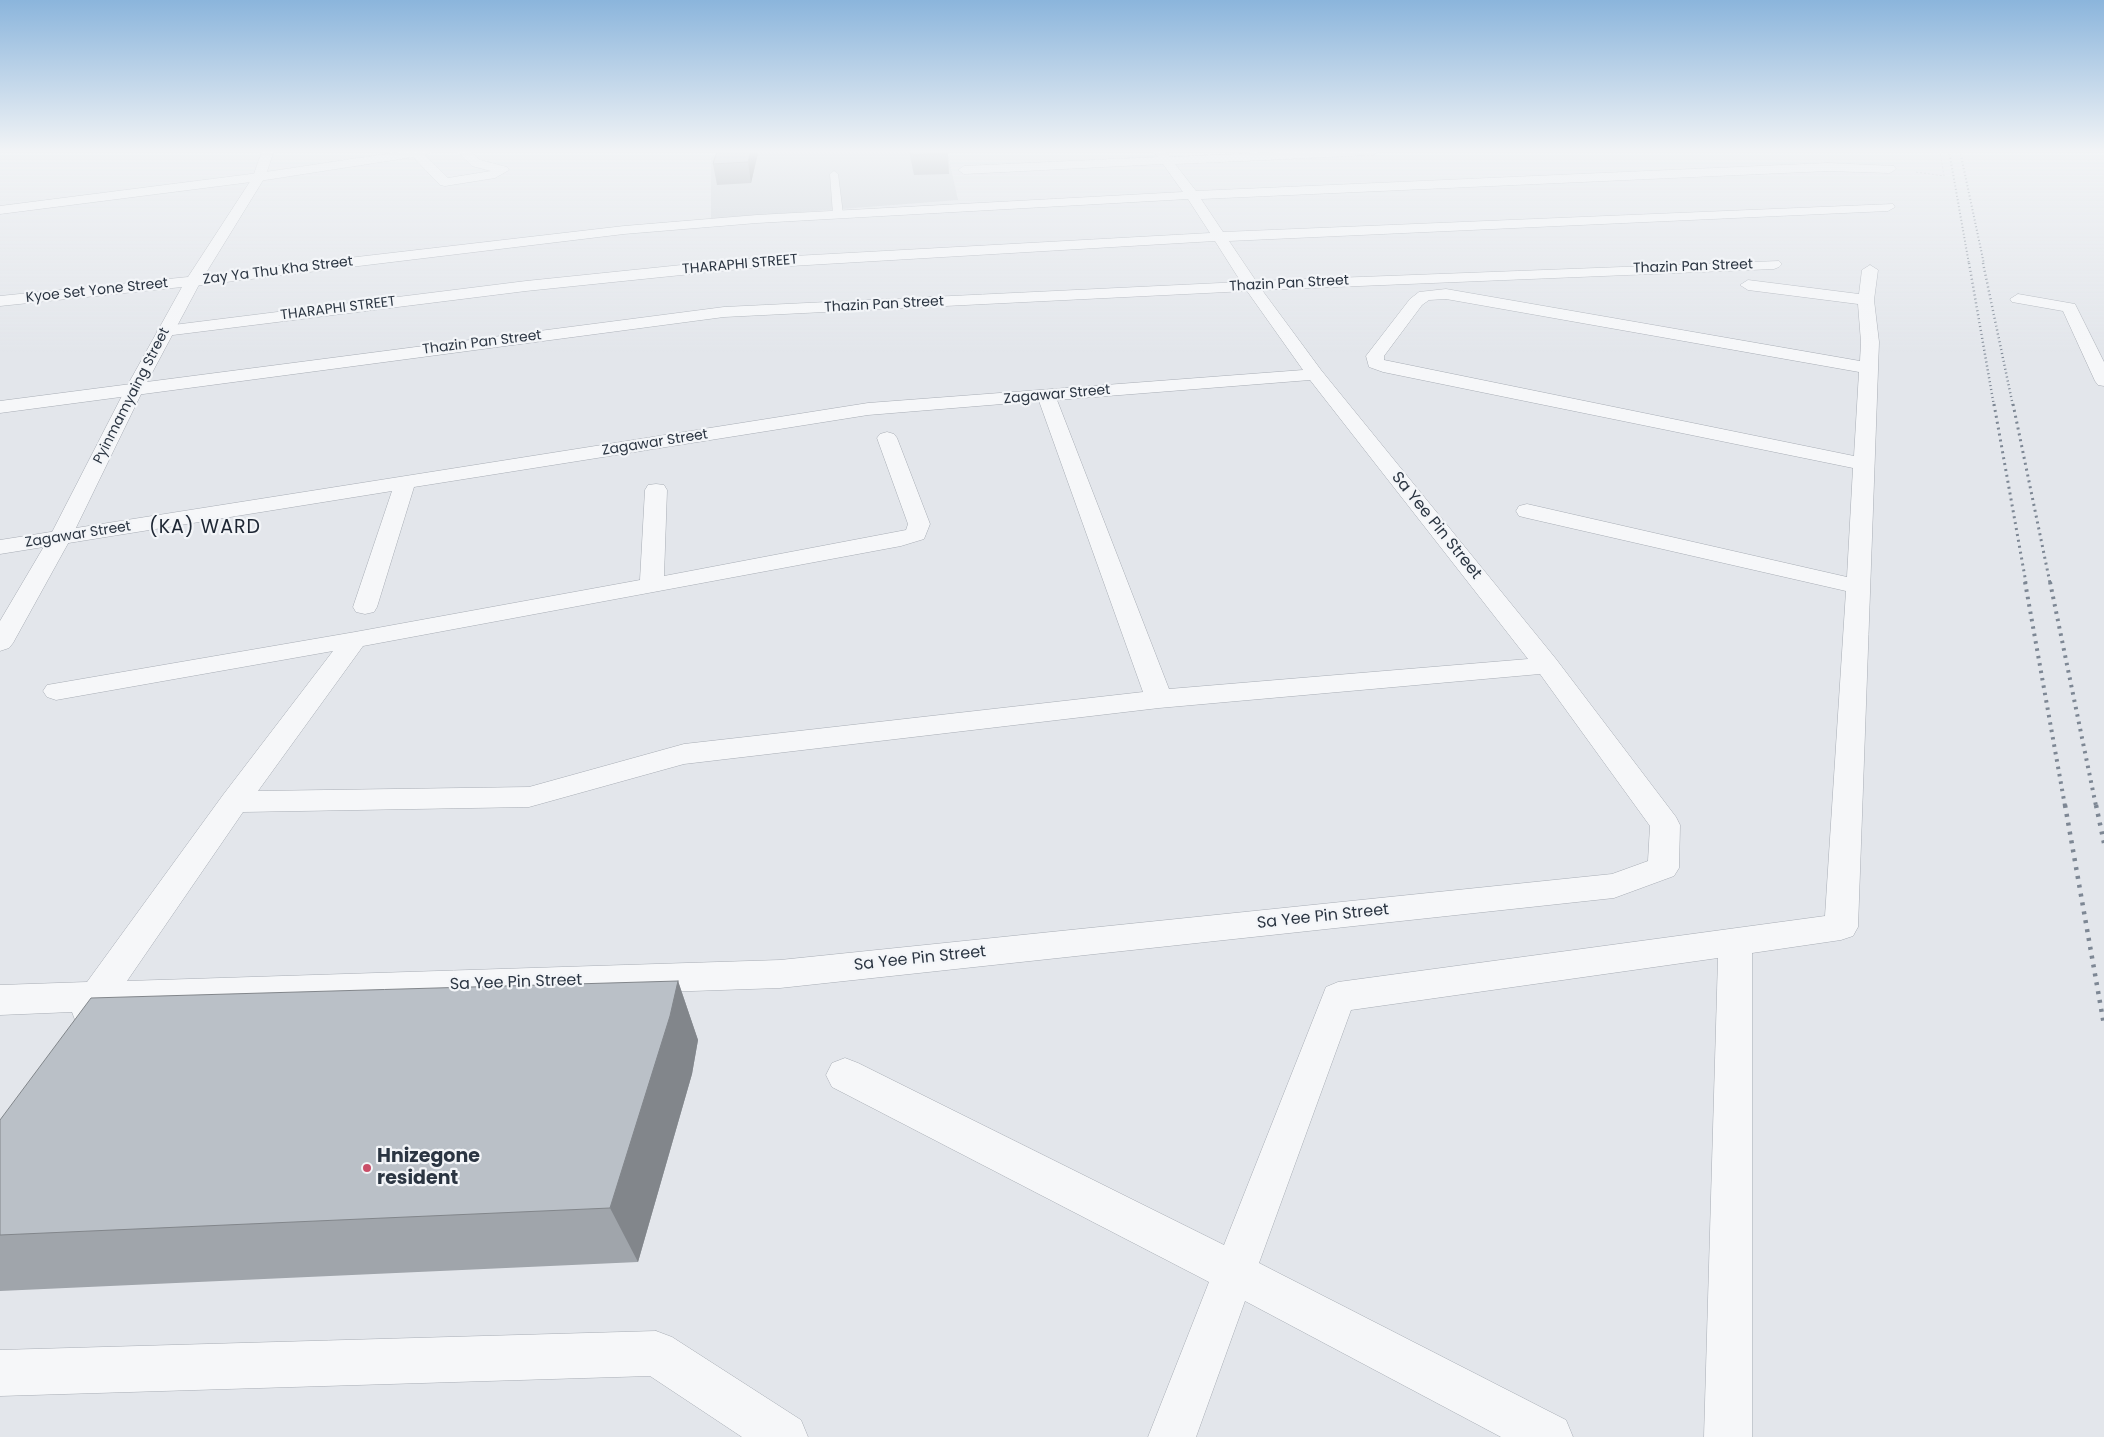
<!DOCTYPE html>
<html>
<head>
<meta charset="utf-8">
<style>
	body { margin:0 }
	canvas { display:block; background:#e3e6eb }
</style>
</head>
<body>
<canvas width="2104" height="1437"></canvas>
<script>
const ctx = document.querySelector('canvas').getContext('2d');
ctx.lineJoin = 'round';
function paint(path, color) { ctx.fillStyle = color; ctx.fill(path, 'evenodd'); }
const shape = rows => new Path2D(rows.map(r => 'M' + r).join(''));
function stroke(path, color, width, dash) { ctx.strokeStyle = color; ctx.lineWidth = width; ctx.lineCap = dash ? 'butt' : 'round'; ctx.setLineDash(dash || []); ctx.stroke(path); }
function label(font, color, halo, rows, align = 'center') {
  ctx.font = font + ' Poppins,sans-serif'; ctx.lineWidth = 4.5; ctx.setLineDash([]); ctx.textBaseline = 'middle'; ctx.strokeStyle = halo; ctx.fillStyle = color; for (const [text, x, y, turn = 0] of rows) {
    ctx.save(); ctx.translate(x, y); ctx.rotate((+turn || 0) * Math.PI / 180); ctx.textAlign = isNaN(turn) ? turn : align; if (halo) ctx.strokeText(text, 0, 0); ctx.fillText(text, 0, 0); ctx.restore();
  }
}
const built = shape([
	[747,151,947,151,958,200,711,219,711,156]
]);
const path = shape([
	[2058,151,2104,151],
	[1916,172,1944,176,1940,151]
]);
const service = shape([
	[834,171,838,174,843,214,838,217,833,214,830,174,834,171]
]);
const minor = shape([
	[405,151,434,151,425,155,448,178,491,171,472,166,457,151,470,151,480,160,507,167,509,170,495,178,445,186,440,185,413,157,259,181,0,214,0,206,259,173,405,151],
	[1153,151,1165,151,1170,157,1297,151,1379,151,1373,155,1175,164,1196,191,1828,163,1894,166,1896,169,1890,173,1828,171,1201,199,1223,232,1893,204,1895,207,1888,211,1229,241,1256,281,1779,261,1782,264,1779,267,1774,269,1262,290,1321,370,1556,659,1676,817,1680,825,1679,868,1674,876,1614,898,780,988,106,1011,101,1020,88,1024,75,1020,72,1012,0,1015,0,985,87,982,223,795,333,651,56,700,47,697,43,691,47,685,355,632,640,580,645,490,648,485,656,484,664,485,667,490,664,576,906,530,908,524,877,438,880,434,887,432,894,434,897,438,930,524,924,539,901,546,363,646,258,791,529,787,684,744,1143,692,1039,401,868,415,414,487,377,607,374,612,365,614,356,612,353,607,392,491,0,554,0,540,868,403,1303,370,1247,291,724,317,0,413,0,401,724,307,1241,282,1215,241,740,269,526,291,165,336,159,335,157,331,159,327,165,326,526,281,740,259,1210,233,1188,199,757,223,624,234,193,286,185,281,193,276,624,226,757,215,1183,192,1163,164,964,174,958,170,964,166,1158,157,1153,151],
	[1310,380,1528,659,1169,689,1057,400,1310,380],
	[1540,674,1650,826,1648,861,1612,874,780,960,127,981,243,812,529,807,684,764,1159,708,1540,674],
	[1870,265,1878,270,1874,300,1879,342,1858,927,1853,936,1841,940,1752,953,1752,1437,1704,1437,1718,958,1351,1010,1259,1263,1566,1420,1573,1437,1501,1437,1245,1301,1196,1437,1148,1437,1209,1282,832,1087,826,1075,832,1063,845,1058,858,1063,1224,1245,1326,987,1338,982,1825,916,1846,591,1527,518,1519,516,1516,511,1519,506,1527,504,1847,577,1853,468,1383,372,1369,367,1366,356,1410,299,1419,292,1446,289,1860,361,1861,342,1858,304,1748,290,1740,285,1748,280,1859,294,1862,270,1870,265],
	[1446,299,1859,372,1854,456,1384,360,1384,356,1422,305,1429,300,1446,299],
	[2018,294,2075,304,2104,362,2104,386,2098,385,2095,381,2063,311,2012,302,2010,299,2018,294]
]);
const tertiary = shape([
	[262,151,274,151,265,177,201,281,144,388,71,538,13,643,9,648,0,651,0,621,49,538,126,388,182,287,0,306,0,296,188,277,253,177,262,151],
	[656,1331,672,1337,801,1420,808,1437,742,1437,650,1376,0,1396,0,1350,656,1331]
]);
const railFar4 = shape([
	[1949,151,1969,264],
	[1960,151,1984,264]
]);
const railFar3 = shape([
	[1969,263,1994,406],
	[1983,263,2013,406]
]);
const railFar2 = shape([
	[1994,404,2026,583],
	[2013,404,2050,583]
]);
const railFar1 = shape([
	[2025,582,2065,806],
	[2050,582,2096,806]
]);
const rail = shape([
	[2065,805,2104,1025],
	[2096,805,2104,843]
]);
const wall = shape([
	[909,151,947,151,948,153,949,174,914,175],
	[758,153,751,183,717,185,713,164],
	[678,981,698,1040,692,1074,638,1262,0,1291,0,1120]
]);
const shadedWall = shape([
	[751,151,758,151,758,153,751,183,748,162],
	[678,981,698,1040,692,1074,638,1262,610,1208]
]);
const building = shape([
	[717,151,751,151,748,162,713,164,717,151],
	[912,151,947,151,948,153,913,155,912,151],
	[678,981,670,1016,610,1208,0,1235,0,1120,91,998,678,981]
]);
const markers = [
	[367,1168,5,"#ca4e68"]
];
const farStreetnames = [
	["THARAPHI STREET",740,265,-5],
	["Thazin Pan Street",1693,267,-2],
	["Zay Ya Thu Kha Street",278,271,-7],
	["Thazin Pan Street",1289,284,-3],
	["Kyoe Set Yone Street",97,291,-6],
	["Thazin Pan Street",884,305,-3],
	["THARAPHI STREET",338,309,-7],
	["Thazin Pan Street",482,343,-7],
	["Zagawar Street",1057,395,-5],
	["Pyinmamyaing Street",132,396,-63],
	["Zagawar Street",655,443,-9],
	["Zagawar Street",78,535,-9]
];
const streetNames = [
	["Sa Yee Pin Street",1436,526,51],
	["Sa Yee Pin Street",1323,917,-6],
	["Sa Yee Pin Street",920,959,-6],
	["Sa Yee Pin Street",516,983,-2]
];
const quarterNames = [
	["(KA) WARD",205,528]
];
const nearPoinames = [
	["Hnizegone",377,1157],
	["resident",377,1179]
];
paint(built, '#d1d6dc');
stroke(service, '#a8adb5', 1);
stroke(minor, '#a8adb5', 1);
stroke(tertiary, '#a8adb5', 1);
stroke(path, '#bdc1c6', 1, [2, 2]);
paint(service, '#f6f7f9');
paint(minor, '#f6f7f9');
paint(tertiary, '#f6f7f9');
stroke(railFar4, '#7d8794', 2, [1, 2.5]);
stroke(railFar3, '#7d8794', 2.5, [1, 3]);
stroke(railFar2, '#7d8794', 3, [2, 4]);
stroke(railFar1, '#7d8794', 4, [2.5, 5]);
stroke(rail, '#7d8794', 4.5, [3, 6]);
paint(wall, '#a0a5ab');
paint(shadedWall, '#82868b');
paint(building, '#bac0c7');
stroke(building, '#82868b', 1);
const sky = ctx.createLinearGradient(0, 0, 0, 352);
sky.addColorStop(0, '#8bb5dc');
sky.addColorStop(0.43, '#f2f4f6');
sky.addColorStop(1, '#f2f4f600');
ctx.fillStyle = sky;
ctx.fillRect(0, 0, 2104, 352);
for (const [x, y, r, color] of markers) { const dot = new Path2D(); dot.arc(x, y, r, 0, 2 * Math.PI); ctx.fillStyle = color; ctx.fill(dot); stroke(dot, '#f3f5f8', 2); }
label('14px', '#2b3542', '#f3f5f8', farStreetnames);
label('16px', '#2b3542', '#f3f5f8', streetNames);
ctx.letterSpacing = '1px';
label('19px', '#1d2633', '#f3f5f8', quarterNames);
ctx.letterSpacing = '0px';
label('bold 19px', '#2b3542', '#f3f5f8', nearPoinames, 'left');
</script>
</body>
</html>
